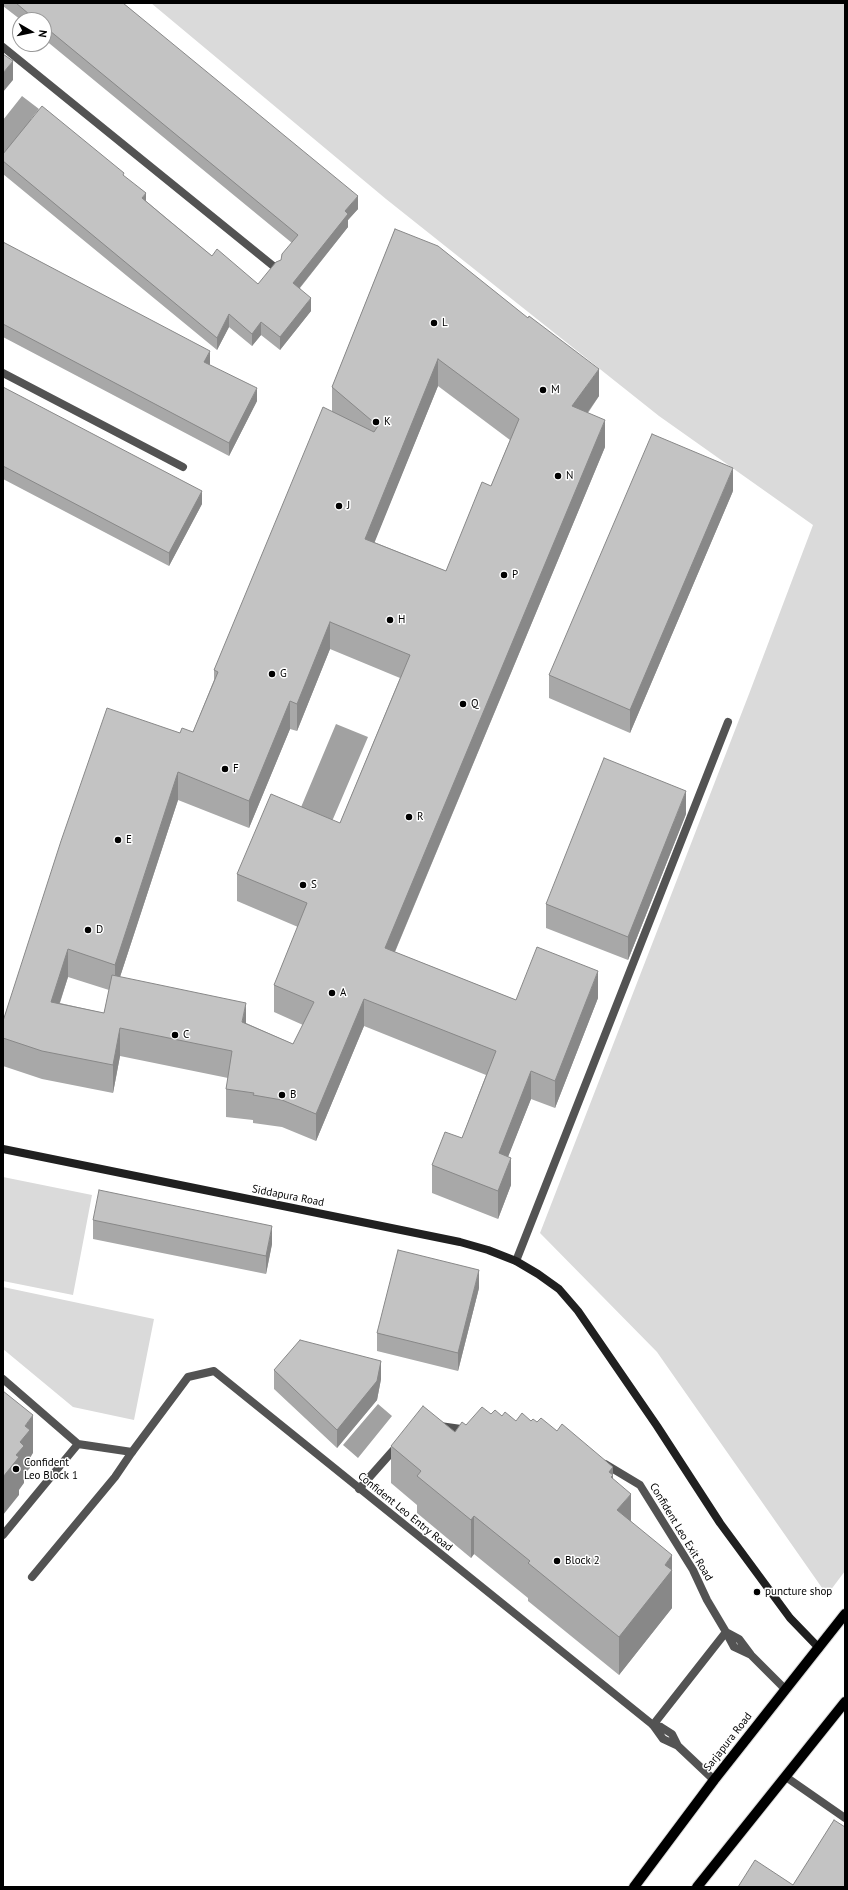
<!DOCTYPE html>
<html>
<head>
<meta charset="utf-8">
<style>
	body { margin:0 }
	#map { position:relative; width:848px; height:1890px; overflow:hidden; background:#fff; font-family:"PT Sans",sans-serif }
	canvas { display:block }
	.frame { position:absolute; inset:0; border:4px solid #000; pointer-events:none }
	.north { position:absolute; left:12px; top:12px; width:40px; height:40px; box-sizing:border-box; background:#fff; border:1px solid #999; border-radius:50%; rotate:99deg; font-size:11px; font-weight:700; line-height:16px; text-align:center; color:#000 }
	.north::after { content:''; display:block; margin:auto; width:14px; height:18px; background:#000; clip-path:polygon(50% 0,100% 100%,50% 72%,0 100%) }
</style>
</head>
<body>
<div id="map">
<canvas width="848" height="1890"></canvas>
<div class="frame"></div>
<div class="north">N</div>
</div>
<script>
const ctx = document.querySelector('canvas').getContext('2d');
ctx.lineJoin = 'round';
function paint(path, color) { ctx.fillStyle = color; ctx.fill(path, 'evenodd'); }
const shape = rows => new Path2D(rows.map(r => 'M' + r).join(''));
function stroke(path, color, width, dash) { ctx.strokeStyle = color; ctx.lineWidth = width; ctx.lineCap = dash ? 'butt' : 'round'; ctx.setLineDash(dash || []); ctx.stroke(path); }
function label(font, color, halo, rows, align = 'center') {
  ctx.font = font + ' "PT Sans",sans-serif'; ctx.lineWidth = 3; ctx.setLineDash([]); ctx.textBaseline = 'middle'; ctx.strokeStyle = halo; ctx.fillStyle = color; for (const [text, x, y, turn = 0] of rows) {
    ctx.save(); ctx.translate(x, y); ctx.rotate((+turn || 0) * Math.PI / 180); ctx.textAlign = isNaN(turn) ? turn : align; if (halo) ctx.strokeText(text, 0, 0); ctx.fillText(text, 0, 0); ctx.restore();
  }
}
const green = shape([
	[151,3,845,3,845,954,844,957,845,958,845,1571,827,1595,657,1352,540,1233,749,694,813,525,659,416,386,199],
	[3,1177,92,1195,73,1295,3,1281],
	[3,1287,154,1319,134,1420,73,1407,3,1349]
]);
const water = shape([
	[22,96,39,109,31,119,36,123,3,164,3,120],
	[336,724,368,737,330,826,299,812],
	[378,1404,392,1416,358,1458,343,1445]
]);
const lane = shape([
	[516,1261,728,722],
	[32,1577,115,1477,132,1452],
	[786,1777,845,1818]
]);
const street = shape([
	[3,47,277,269],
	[3,373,183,467],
	[3,1379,78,1444,132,1452,188,1377,214,1371,653,1725,663,1739,678,1746,714,1780],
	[440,1426,468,1430],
	[605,1464,640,1485,693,1570,707,1600,726,1632,739,1639,751,1655,785,1689],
	[359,1489,398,1445],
	[3,1535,78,1444],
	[678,1746,672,1734,661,1727,653,1725,726,1632,734,1647,751,1655]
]);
const secondary = shape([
	[3,1149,460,1242,488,1250,516,1261,538,1274,559,1289,578,1311,657,1426,720,1523,790,1618,819,1648]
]);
const primary = shape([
	[634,1887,714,1780,845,1614],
	[697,1887,845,1702]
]);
const wall = shape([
	[3,3,123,3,358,209,348,220,348,227,300,288,311,311,280,350,261,335,252,346,229,327,217,350,3,174,3,154,124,176,146,201,212,256,258,284,281,260,292,243,44,39,44,20,21,20,3,6],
	[395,229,599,396,588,413,605,447,395,952,516,1000,598,998,555,1108,531,1099,508,1156,511,1185,498,1219,432,1193,432,1165,462,1138,486,1075,364,1026,316,1141,282,1127,253,1123,253,1120,226,1117,226,1089,228,1078,120,1056,113,1093,42,1079,3,1066,3,1021,180,733,193,732,214,680,214,670,332,411,332,387],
	[438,386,510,440,491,486,446,571,374,542],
	[330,649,400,678,340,823,237,874,237,901,298,927,274,985,274,1012,303,1025,293,1044,246,1023,120,977,178,800,249,828,290,729,297,731],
	[68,977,109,990,104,1013,60,1003],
	[3,242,210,364,210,365,257,401,229,456,3,337],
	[3,387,202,504,169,566,3,479],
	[733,491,630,733,549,698,549,675],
	[686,814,628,960,546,928,546,904],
	[93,1220,272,1244,266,1274,93,1239],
	[479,1288,458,1371,377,1351,377,1333],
	[274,1370,381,1379,377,1400,337,1448,274,1389],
	[491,1414,502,1416,516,1421,531,1421,613,1479,631,1521,672,1593,672,1608,619,1675,528,1601,528,1598,474,1554,471,1558,417,1513,417,1505,391,1483,391,1446,455,1432,466,1425]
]);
const shadedWall = shape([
	[13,61,13,80,3,92,3,73],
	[146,193,146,206,142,198],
	[358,196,358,209,348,220,348,227,293,296,293,283,345,211],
	[311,298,311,311,280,350,280,337],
	[229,314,229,327,217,350,217,338],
	[261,322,261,335,252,346,252,334],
	[210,351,210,364,204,375,204,362],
	[438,359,438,386,365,566,365,539],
	[599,369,599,396,572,434,572,406],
	[257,388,257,401,229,456,229,443],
	[605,420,605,447,385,975,385,948],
	[733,468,733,491,630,733,630,710],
	[202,491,202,504,169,566,169,553],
	[330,622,330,649,297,731,297,704],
	[290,701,290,729,249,828,249,801],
	[178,772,178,800,115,992,115,965],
	[686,791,686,814,628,960,628,937],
	[68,949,68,977,51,1029,51,1002],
	[598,971,598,998,555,1108,555,1081],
	[364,999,364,1026,316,1141,316,1114],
	[246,1003,246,1030,242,1022],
	[120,1028,120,1056,113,1093,113,1065],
	[531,1071,531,1099,499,1180,499,1153],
	[511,1158,511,1185,498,1219,498,1191],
	[272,1226,272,1244,266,1274,266,1256],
	[479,1270,479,1288,458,1371,458,1353],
	[381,1361,381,1379,377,1400,337,1448,337,1430],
	[33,1415,33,1453,30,1458,30,1468,24,1474,24,1483,19,1490,19,1495,3,1515,3,1477,16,1455,20,1442,25,1426],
	[613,1467,613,1505,609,1472],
	[631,1494,631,1532,617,1510],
	[474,1516,474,1554,471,1558,471,1520],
	[672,1555,672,1608,619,1675,619,1637,665,1565]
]);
const building = shape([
	[16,3,123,3,358,196,345,211,348,214,293,283,311,298,280,337,261,322,252,334,229,314,217,338,3,161,3,154,42,106,124,173,123,175,146,193,142,198,167,219,212,256,217,249,258,284,276,262,281,260,282,254,298,235,44,26,44,20,36,20,16,3],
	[3,54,13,61,3,73,3,54],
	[395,229,438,246,528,318,529,316,599,369,572,406,605,420,385,948,516,1000,537,947,598,971,555,1081,531,1071,499,1153,511,1158,498,1191,432,1165,445,1132,462,1138,496,1051,364,999,316,1114,282,1100,253,1095,254,1093,226,1089,232,1051,120,1028,113,1065,42,1051,3,1038,3,1021,61,841,107,708,180,733,182,728,193,732,218,672,214,670,323,407,374,432,378,426,332,387,395,229],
	[438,359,519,419,491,486,482,482,446,571,365,539,438,359],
	[330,622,410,655,340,823,271,794,237,874,307,903,274,985,314,1002,293,1044,242,1022,246,1003,112,975,104,1013,51,1002,68,949,115,965,178,772,249,801,290,701,297,704,330,622],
	[3,242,210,351,204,362,257,388,229,443,3,324,3,242],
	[3,387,202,491,169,553,3,466,3,387],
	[652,434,733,468,630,710,549,675,652,434],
	[604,758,686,791,628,937,546,904,604,758],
	[99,1190,272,1226,266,1256,93,1220,99,1190],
	[398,1250,479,1270,458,1353,377,1333,398,1250],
	[300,1340,381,1361,377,1381,337,1430,274,1370,300,1340],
	[3,1391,33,1415,25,1426,30,1430,20,1442,24,1446,16,1455,19,1457,3,1477,3,1391],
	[423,1406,455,1432,462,1422,466,1425,482,1407,491,1414,495,1410,502,1416,505,1412,516,1421,522,1413,531,1421,533,1419,537,1422,541,1418,557,1431,562,1424,613,1467,609,1472,613,1475,611,1477,631,1494,617,1510,672,1555,665,1565,672,1570,619,1637,528,1563,530,1561,474,1516,471,1520,417,1476,421,1471,391,1446,423,1406],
	[834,1820,845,1827,845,1887,738,1887,755,1860,793,1885,834,1820]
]);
const markers = [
	[434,323,4,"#000"],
	[543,390,4,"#000"],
	[376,422,4,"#000"],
	[558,476,4,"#000"],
	[339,506,4,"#000"],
	[504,575,4,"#000"],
	[390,620,4,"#000"],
	[272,674,4,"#000"],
	[463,704,4,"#000"],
	[225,769,4,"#000"],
	[409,817,4,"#000"],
	[118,840,4,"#000"],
	[303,885,4,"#000"],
	[88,930,4,"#000"],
	[332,993,4,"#000"],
	[175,1035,4,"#000"],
	[282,1095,4,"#000"],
	[16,1469,4,"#000"],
	[557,1561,4,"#000"],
	[757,1592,4,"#000"]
];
const poiNames = [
	["L",442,323],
	["M",551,390],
	["K",384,422],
	["N",566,476],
	["J",347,506],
	["P",512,575],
	["H",398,620],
	["G",280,674],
	["Q",471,704],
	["F",233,769],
	["R",417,817],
	["E",126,840],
	["S",311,885],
	["D",96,930],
	["A",340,993],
	["C",183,1035],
	["B",290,1095],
	["Confident",24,1463],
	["Leo Block 1",24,1476],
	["Block 2",565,1561],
	["puncture shop",765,1592]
];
const streetNames = [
	["Siddapura Road",288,1196,11],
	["Confident Leo Entry Road",405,1512,39],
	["Confident Leo Exit Road",681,1532,59],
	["Sarjapura Road",728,1742,-52]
];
paint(green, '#dadada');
paint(water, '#a1a1a1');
stroke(primary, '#dbdbdb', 12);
stroke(lane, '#535353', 8);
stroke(street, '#535353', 8);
stroke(secondary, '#202020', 8);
stroke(primary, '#000', 10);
paint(wall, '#a8a8a8');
paint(shadedWall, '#888');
paint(building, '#c3c3c3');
stroke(building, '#888', 1);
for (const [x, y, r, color] of markers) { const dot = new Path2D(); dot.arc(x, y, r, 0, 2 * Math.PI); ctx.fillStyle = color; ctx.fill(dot); stroke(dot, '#fff', 1.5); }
label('11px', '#000', '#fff', poiNames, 'left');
label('11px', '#000', '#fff', streetNames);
</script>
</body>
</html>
